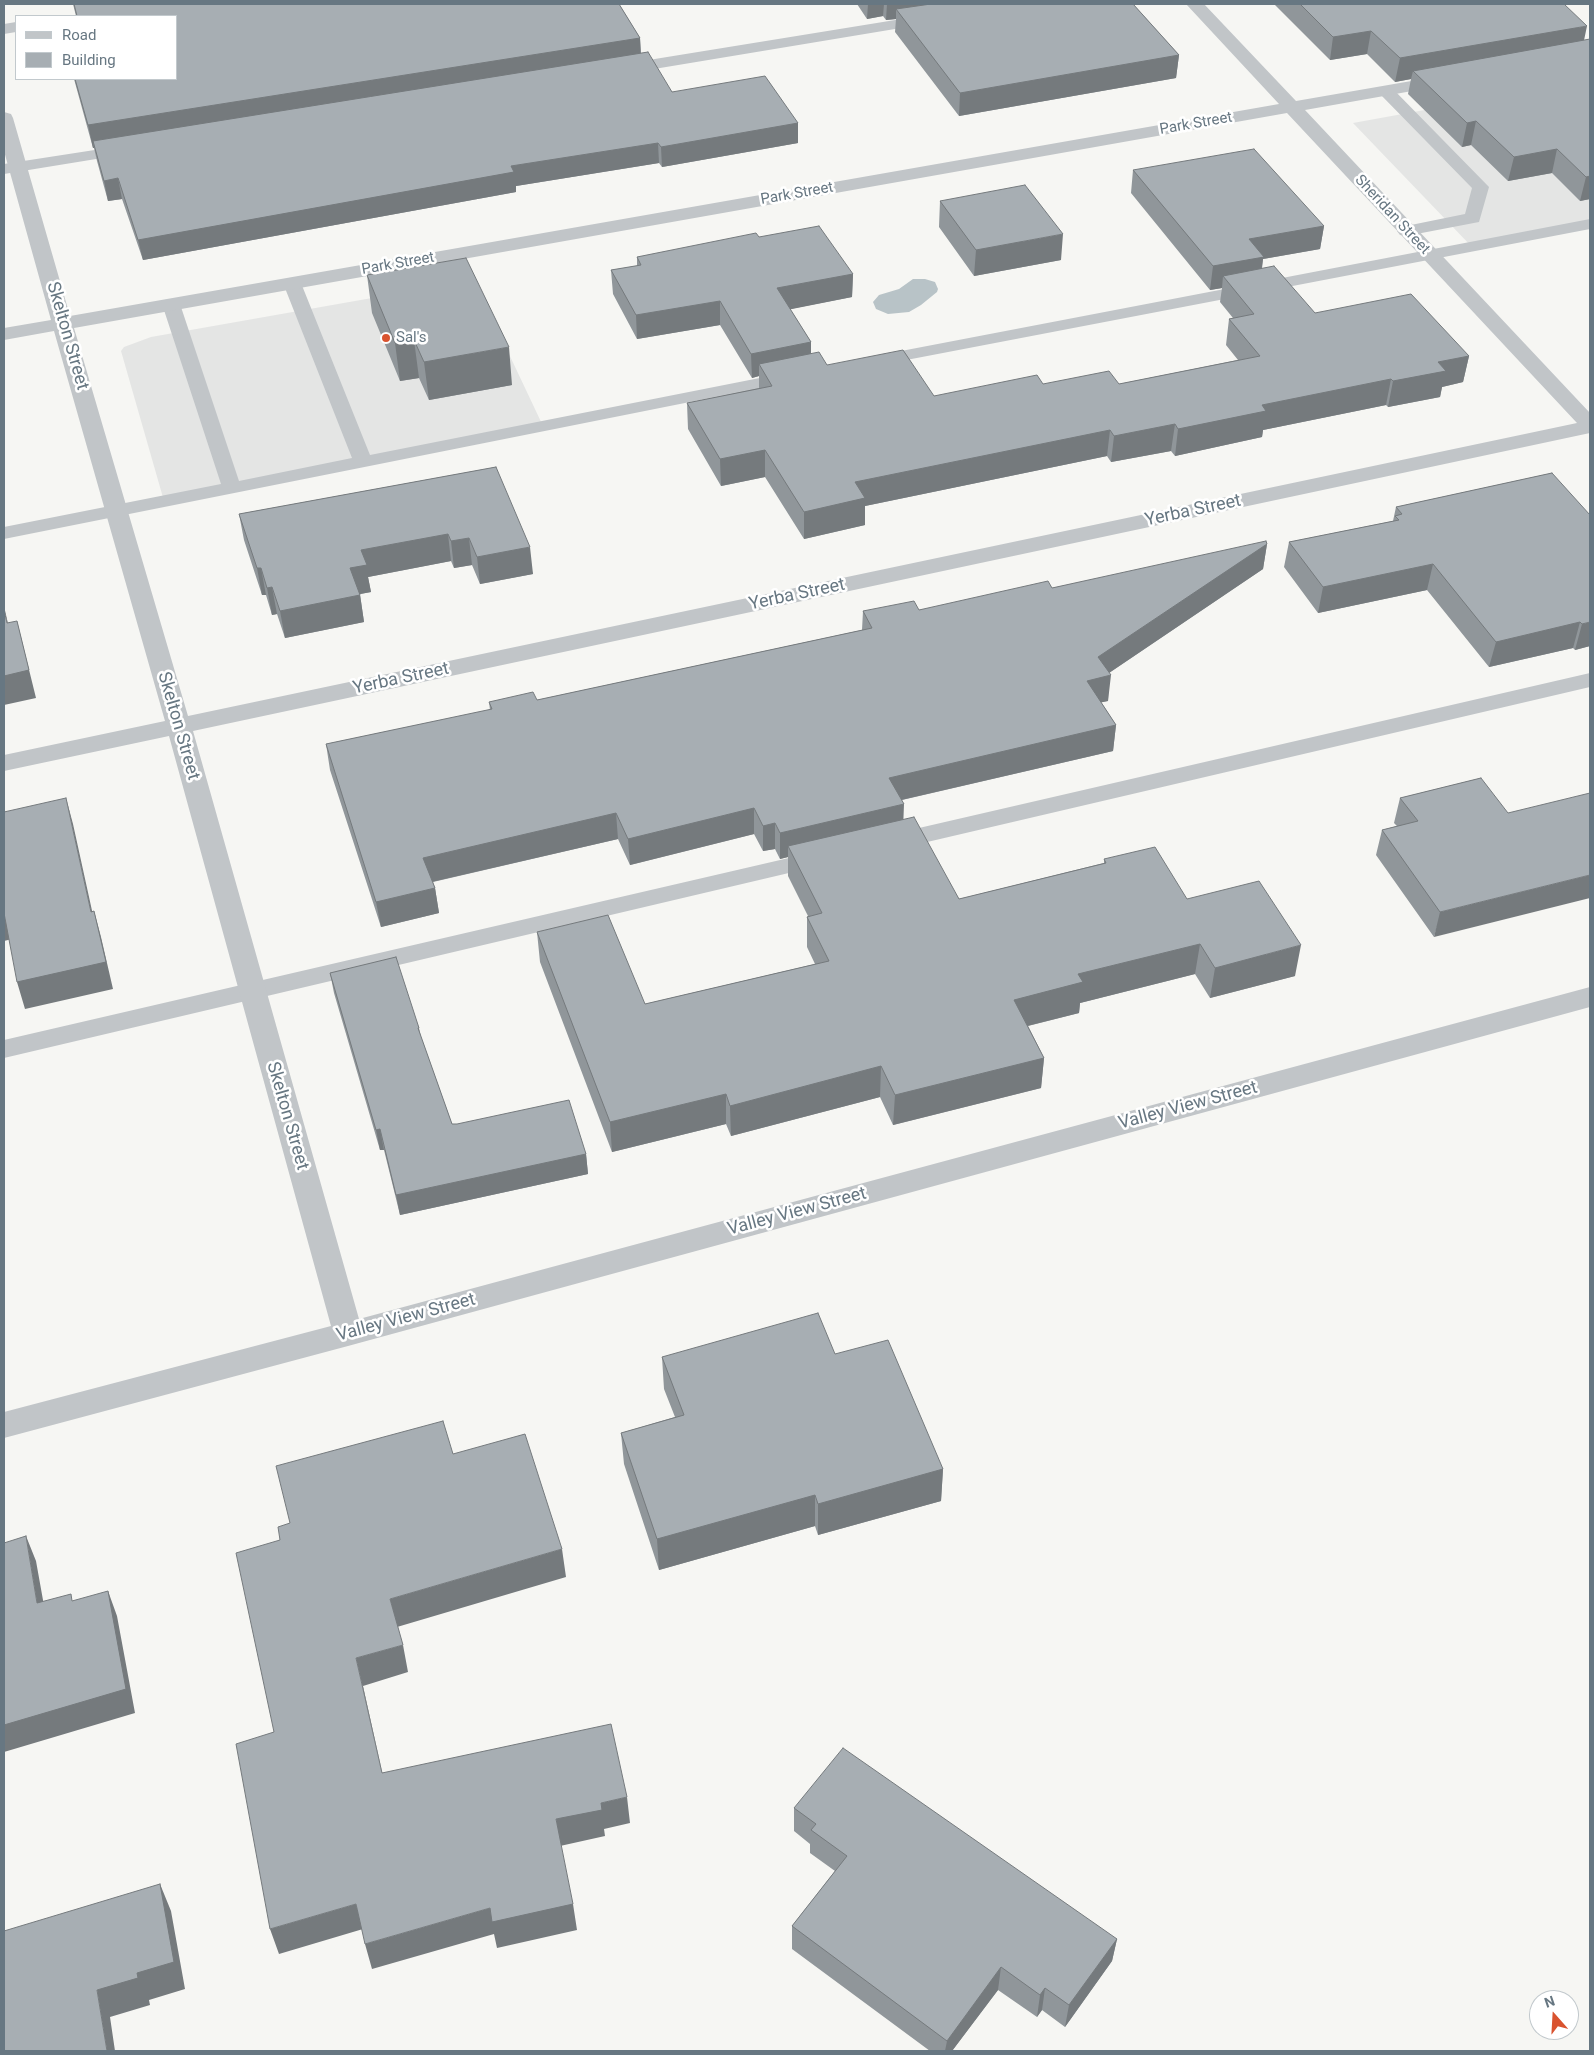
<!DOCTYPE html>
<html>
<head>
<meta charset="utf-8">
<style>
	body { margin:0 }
	#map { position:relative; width:1594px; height:2055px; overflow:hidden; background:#f6f6f3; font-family:Roboto,sans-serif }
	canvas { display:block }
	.frame { position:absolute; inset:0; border:5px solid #677782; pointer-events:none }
	.legend { position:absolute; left:15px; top:15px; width:162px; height:65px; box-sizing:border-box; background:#fff; border:1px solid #c2c9cd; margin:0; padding:6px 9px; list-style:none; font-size:15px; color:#677782 }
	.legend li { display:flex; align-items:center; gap:10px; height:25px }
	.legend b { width:25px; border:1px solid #c2c9cd }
	.north { position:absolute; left:1529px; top:1990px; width:50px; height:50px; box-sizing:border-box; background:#fff; border:1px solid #c2c9cd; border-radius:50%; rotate:341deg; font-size:14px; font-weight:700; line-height:20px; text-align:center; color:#677782 }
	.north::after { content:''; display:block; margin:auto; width:18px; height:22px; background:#d9532f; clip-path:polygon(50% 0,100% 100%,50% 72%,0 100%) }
</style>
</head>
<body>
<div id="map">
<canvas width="1594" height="2055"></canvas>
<div class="frame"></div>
<ul class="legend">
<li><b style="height:6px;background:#c1c5c8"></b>Road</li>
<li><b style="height:14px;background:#a7aeb3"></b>Building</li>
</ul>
<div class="north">N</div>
</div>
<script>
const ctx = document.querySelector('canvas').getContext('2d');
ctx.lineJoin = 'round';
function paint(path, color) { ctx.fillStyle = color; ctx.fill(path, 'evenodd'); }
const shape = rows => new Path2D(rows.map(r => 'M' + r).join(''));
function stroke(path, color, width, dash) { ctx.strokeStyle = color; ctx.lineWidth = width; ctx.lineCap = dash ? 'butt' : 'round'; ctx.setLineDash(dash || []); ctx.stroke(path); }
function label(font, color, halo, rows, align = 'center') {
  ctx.font = font + ' Roboto,sans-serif'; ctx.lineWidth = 5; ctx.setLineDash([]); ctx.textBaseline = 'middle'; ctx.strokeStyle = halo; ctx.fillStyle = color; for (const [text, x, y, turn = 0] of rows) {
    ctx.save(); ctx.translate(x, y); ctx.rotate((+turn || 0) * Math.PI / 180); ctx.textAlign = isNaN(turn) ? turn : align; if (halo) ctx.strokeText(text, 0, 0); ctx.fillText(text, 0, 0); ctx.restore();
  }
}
const built = shape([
	[1507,95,1590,174,1590,224,1472,247,1353,123],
	[474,280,543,426,164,501,121,351,124,347,151,337]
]);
const water = shape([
	[913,279,925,279,935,282,938,289,937,292,921,305,909,312,888,314,876,309,873,302,879,295,899,289]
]);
const service = shape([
	[926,15,931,17,934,20,931,23,624,74,616,69,624,64,926,15],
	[1386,86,1392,88,1489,187,1479,222,1406,236,1400,235,1397,231,1400,227,1406,226,1465,214,1472,188,1380,94,1378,91,1380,88,1386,86],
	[127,145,135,150,133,153,4,174,4,164,127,145],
	[1590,219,1590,229,875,366,869,365,866,361,869,357,875,356,1590,219],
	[292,278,298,279,301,283,370,455,790,372,796,373,799,377,796,381,790,382,4,539,4,527,221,484,162,304,165,300,171,299,177,300,180,304,239,481,352,458,283,283,286,279,292,278],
	[1590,673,1590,687,893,850,885,847,882,842,885,837,893,834,1590,673],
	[819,851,827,854,830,859,827,864,4,1058,4,1040,819,851]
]);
const minor = shape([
	[1186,4,1204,4,1296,101,1446,75,1452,76,1455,80,1452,84,1446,85,1305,110,1590,413,1590,433,193,731,359,1319,1590,987,1590,1007,348,1346,4,1438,4,1412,331,1326,169,736,4,771,4,755,165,721,54,331,4,340,4,328,51,320,4,151,4,112,11,114,13,118,70,316,1279,104,1186,4],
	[1287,113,1577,423,188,716,74,328,1287,113],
	[16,22,16,32,4,34,4,24,16,22]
]);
const wall = shape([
	[73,4,619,4,640,38,641,53,672,92,798,123,798,143,662,167,659,163,516,186,516,192,143,260,122,199,108,201,97,161,94,148,93,148,74,79,176,79,176,16,76,16],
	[857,4,1133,4,1179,55,1176,78,959,116,895,32,896,19,886,20,883,16,867,19],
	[1274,4,1564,4,1584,40,1590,199,1580,201,1552,173,1508,181,1471,145,1462,147,1408,94,1411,79,1395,82,1367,54,1330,60],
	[1133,170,1324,226,1320,249,1263,259,1262,269,1315,313,1469,356,1463,382,1442,387,1440,397,1388,407,1386,405,1263,430,1262,437,1175,456,1171,451,1111,462,1107,456,865,506,865,525,804,539,765,477,721,486,688,429,687,403,759,388,759,376,752,378,720,325,637,339,613,294,611,270,637,266,637,257,759,237,853,274,852,297,790,309,811,342,811,354,827,365,934,396,1043,384,1119,384,1238,360,1226,345,1229,319,1233,318,1220,302,1222,288,1210,290,1131,193],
	[940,201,1061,260,974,276,939,227],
	[367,275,512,385,429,400,419,378,400,381,372,313],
	[496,467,533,574,480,584,472,565,454,568,451,561,368,577,371,592,360,594,364,622,285,638,277,614,272,615,266,595,262,595,244,540,239,514],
	[1552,473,1590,646,1575,650,1573,648,1489,667,1427,590,1318,613,1284,567,1289,542,1393,521,1396,507],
	[1267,544,1263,569,1109,673,1108,701,1101,702,1116,725,1113,751,902,800,903,819,959,899,1104,863,1104,859,1187,899,1295,976,1210,998,1195,974,1080,1003,1079,1013,1028,1026,1044,1058,1041,1088,893,1125,880,1097,731,1136,726,1124,612,1152,540,962,537,932,645,1004,815,964,807,947,807,917,808,916,788,876,788,857,780,859,775,849,763,851,754,834,630,865,618,839,433,882,435,888,439,913,381,927,330,770,326,744,490,710,489,702,537,700,862,630,863,611,919,610,1052,588],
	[1481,778,1434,937,1376,855,1382,830,1397,826,1394,823,1400,798],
	[330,973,419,1028,421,1037,452,1124,586,1154,588,1174,400,1215,384,1150,380,1150,334,993],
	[835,1354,943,1469,941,1501,818,1535,815,1526,659,1570,624,1464,621,1433,675,1417,664,1389,662,1357],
	[794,1808,1117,1939,1112,1961,1065,2027,1042,2010,1037,2017,998,1990,952,2051,930,2051,792,1949,792,1926,835,1871,810,1853,810,1844,794,1831]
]);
const shadedWall = shape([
	[868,4,884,4,883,16,867,19],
	[887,4,990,4,896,9,896,19,886,20],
	[1587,26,1582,50,1413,71,1411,79,1395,82,1400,58],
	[1371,31,1367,54,1330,60,1333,37],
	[640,38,641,60,93,141,94,148,93,148,88,125],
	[1179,55,1176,78,959,116,960,93],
	[1476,121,1471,145,1462,147,1467,123],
	[798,123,798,143,662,167,661,147],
	[658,143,659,163,516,186,516,192,143,260,138,240,511,166],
	[1557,149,1552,173,1508,181,1514,157],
	[1590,176,1590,199,1580,201,1586,177],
	[118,178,122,199,108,201,104,181],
	[1324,226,1320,249,1263,259,1260,280,1223,276,1222,288,1210,290,1213,266,1249,239],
	[1063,234,1061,260,974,276,976,250],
	[853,274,852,297,777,312,777,288],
	[720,301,720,325,637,339,636,315],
	[414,340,419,378,400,381,395,343],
	[811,342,811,366,759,364,759,376,752,378,751,354],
	[509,347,512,385,429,400,424,362],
	[1469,356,1463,382,1442,387,1440,397,1388,407,1393,381,1438,362],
	[1391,379,1386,405,1263,430,1262,437,1175,456,1178,429,1262,405],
	[1175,424,1171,451,1111,462,1114,436],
	[1110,430,1107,456,865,506,865,525,804,539,804,512,855,482],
	[765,450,765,477,721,486,720,459],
	[448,534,451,561,368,577,371,592,355,595,350,568,361,550],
	[469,538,472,565,454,568,451,541],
	[1267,544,1263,569,1103,677,1111,675,1108,701,1084,706,1087,681,1098,657],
	[530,547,533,574,480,584,477,557],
	[1433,564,1427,590,1318,613,1323,587],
	[257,568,261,568,266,595,262,595],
	[272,587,277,614,272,615,267,588],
	[360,595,364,622,285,638,280,611],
	[4,606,14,650,4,610],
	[17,621,36,698,4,705,4,676],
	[1580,622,1573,648,1489,667,1496,642],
	[1590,622,1590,646,1575,650,1582,624],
	[1116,725,1113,751,888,803,889,778],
	[66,798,73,824,98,938,91,912],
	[904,804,903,830,788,846,788,857,780,859,780,833],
	[754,808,754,834,630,865,628,839],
	[616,813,618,839,427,883,423,858],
	[775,823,775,849,763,851,763,826],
	[1590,875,1590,898,1434,937,1440,912],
	[435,888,439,913,381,927,376,902],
	[94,911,101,937,113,989,25,1009,17,982],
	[4,913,12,939,4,941],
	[1200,944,1195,974,1080,1003,1079,1013,1011,1030,1014,1000,1078,974],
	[1301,945,1295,976,1210,998,1215,968],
	[1044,1058,1041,1088,893,1125,895,1095],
	[881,1066,880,1097,731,1136,730,1106],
	[726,1094,726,1124,612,1152,610,1122],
	[380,1129,384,1150,380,1150,376,1130],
	[586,1154,588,1174,400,1215,396,1195],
	[943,1469,941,1501,818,1535,818,1504],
	[815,1495,815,1526,659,1570,657,1539],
	[26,1536,36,1561,48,1628,37,1603],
	[562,1549,566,1577,397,1627,390,1599],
	[108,1591,117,1616,135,1713,4,1752,4,1725],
	[403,1645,408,1672,363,1686,388,1799,356,1658],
	[627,1797,630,1823,604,1829,605,1836,560,1846,556,1819,601,1803],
	[160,1884,171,1911,185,1989,149,2000,150,2005,110,2017,115,2051,107,2051,97,1990,137,1973],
	[356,1904,363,1929,279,1954,270,1929],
	[573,1904,577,1930,497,1948,494,1934,372,1969,365,1944,490,1908],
	[1117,1939,1112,1961,1065,2027,1069,2005],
	[1001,1967,998,1990,952,2051,945,2051,947,2041],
	[1045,1988,1042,2010,1037,2017,1040,1995]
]);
const building = shape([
	[74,4,619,4,640,38,88,125,75,79,176,79,176,16,77,16,74,4],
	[931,4,1133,4,1179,55,960,93,896,9,931,4],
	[1300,4,1564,4,1587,26,1400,58,1371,31,1333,37,1300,4],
	[1590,39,1590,176,1586,177,1557,149,1514,157,1476,121,1467,123,1413,71,1590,39],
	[648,52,672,92,765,76,798,123,661,147,658,143,511,166,514,172,138,240,118,178,104,181,93,141,648,52],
	[1254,149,1324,226,1249,239,1264,257,1213,266,1133,170,1254,149],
	[1025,185,1063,234,976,250,940,201,1025,185],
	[819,226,853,274,777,288,811,342,751,354,720,301,636,315,611,270,641,265,637,257,756,233,759,237,819,226],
	[466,258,509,347,424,362,414,340,395,343,367,275,466,258],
	[1274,266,1315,313,1411,294,1469,356,1438,362,1446,371,1393,381,1391,379,1262,405,1266,411,1178,429,1175,424,1114,436,1110,430,855,482,865,498,804,512,765,450,720,459,687,403,772,386,759,364,819,352,827,365,903,350,934,396,1037,375,1043,384,1109,371,1119,384,1260,356,1229,319,1254,314,1223,276,1274,266],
	[496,467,530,547,477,557,469,538,451,541,448,534,361,550,367,565,350,568,360,595,280,611,272,587,267,588,261,568,257,568,239,514,496,467],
	[1552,473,1590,515,1590,622,1582,624,1580,622,1496,642,1433,564,1323,587,1289,542,1399,520,1395,516,1402,514,1396,507,1552,473],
	[1266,541,1267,544,1098,657,1111,675,1087,681,1116,725,889,778,904,804,780,833,775,823,763,826,754,808,628,839,616,813,423,858,435,888,376,902,326,744,492,709,489,702,533,692,537,700,872,628,863,611,914,601,919,610,1048,581,1052,588,1266,541],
	[4,610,7,623,17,621,29,670,4,676,4,610],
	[1481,778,1508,813,1590,793,1590,875,1440,912,1382,830,1418,821,1400,798,1481,778],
	[66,798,91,912,94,911,106,962,17,982,4,913,4,812,66,798],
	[914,817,959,899,1106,863,1104,859,1155,847,1187,899,1259,881,1301,945,1215,968,1200,944,1078,974,1083,982,1014,1000,1044,1058,895,1095,881,1066,730,1106,726,1094,610,1122,537,932,608,915,645,1004,829,961,807,917,822,913,788,846,914,817],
	[396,957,419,1028,418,1028,452,1124,457,1124,569,1100,586,1154,396,1195,380,1129,376,1130,330,973,396,957],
	[818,1313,835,1354,888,1340,943,1469,818,1504,815,1495,657,1539,621,1433,684,1415,662,1357,818,1313],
	[443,1421,453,1454,525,1434,562,1549,390,1599,403,1645,356,1658,382,1773,611,1724,627,1797,601,1803,602,1810,556,1819,573,1904,492,1922,490,1908,365,1944,356,1904,270,1929,236,1744,274,1732,236,1553,280,1540,278,1527,290,1523,276,1466,443,1421],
	[26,1536,37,1603,71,1594,72,1601,108,1591,126,1689,4,1725,4,1543,26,1536],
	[843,1748,1117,1939,1069,2005,1045,1988,1040,1995,1001,1967,947,2041,792,1926,847,1856,811,1830,816,1824,794,1808,843,1748],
	[160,1884,174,1962,137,1973,138,1978,97,1990,107,2051,4,2051,4,1931,160,1884]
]);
const markers = [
	[386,338,5,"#d9532f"]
];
const farStreetnames = [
	["Park Street",1196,124,-10],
	["Park Street",797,194,-10],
	["Sheridan Street",1392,215,47],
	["Park Street",398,264,-10]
];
const farPoinames = [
	["Sal's",396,338]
];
const streetNames = [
	["Skelton Street",67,336,74],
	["Yerba Street",1193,511,-12],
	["Yerba Street",797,595,-12],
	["Yerba Street",401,679,-12],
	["Skelton Street",178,726,74],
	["Valley View Street",1188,1106,-15],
	["Skelton Street",287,1116,74],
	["Valley View Street",797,1212,-15],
	["Valley View Street",406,1318,-15]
];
paint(built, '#e4e5e4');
paint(water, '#b8c3c7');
paint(service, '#c1c5c8');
paint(minor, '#c1c5c8');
paint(wall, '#90969a');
paint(shadedWall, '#757a7d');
paint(building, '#a7aeb3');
stroke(building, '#757a7d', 1);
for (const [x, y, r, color] of markers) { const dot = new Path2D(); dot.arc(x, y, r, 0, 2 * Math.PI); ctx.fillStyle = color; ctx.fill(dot); stroke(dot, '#fff', 2); }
label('15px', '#677782', '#fff', farStreetnames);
label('15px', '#677782', '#fff', farPoinames, 'left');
label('18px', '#677782', '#fff', streetNames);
</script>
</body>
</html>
